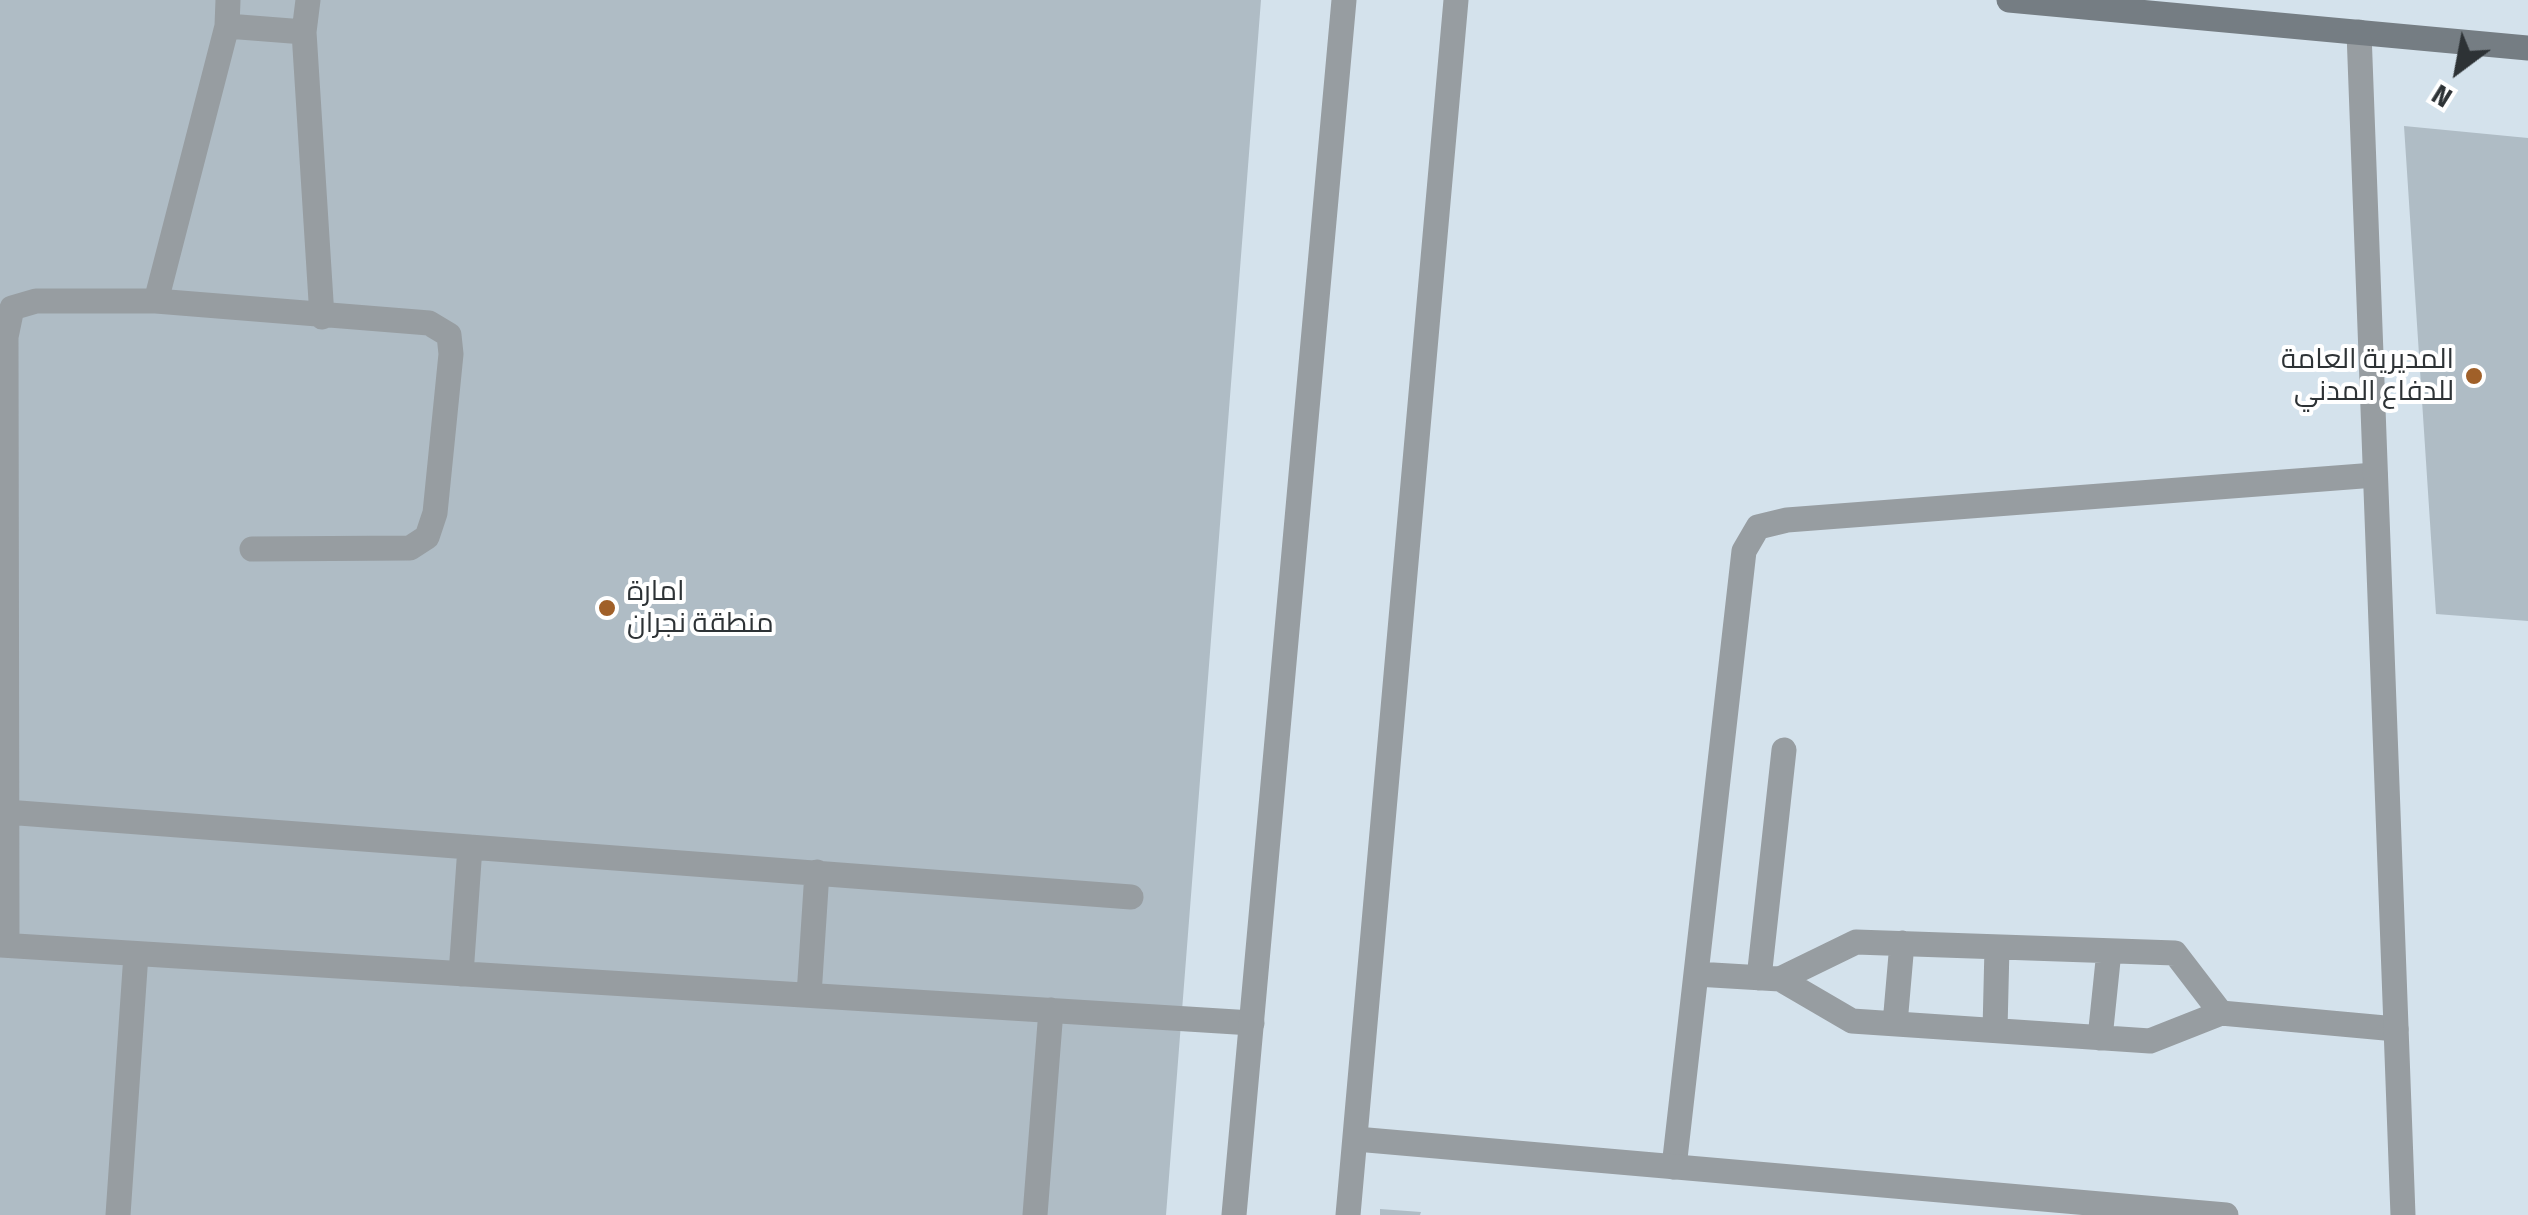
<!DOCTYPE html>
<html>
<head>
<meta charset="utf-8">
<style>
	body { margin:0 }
	#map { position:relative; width:2528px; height:1215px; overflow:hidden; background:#d4e2ec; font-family:"Fira Sans Condensed",sans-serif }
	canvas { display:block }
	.north { position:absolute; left:2408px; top:20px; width:100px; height:100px; -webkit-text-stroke:8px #fff; paint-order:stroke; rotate:212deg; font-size:28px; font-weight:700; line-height:40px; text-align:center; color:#2d3235 }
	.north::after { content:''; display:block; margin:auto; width:35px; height:45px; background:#2d3235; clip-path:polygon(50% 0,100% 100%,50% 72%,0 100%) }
</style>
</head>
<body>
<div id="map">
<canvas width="2528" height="1215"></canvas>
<div class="north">N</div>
</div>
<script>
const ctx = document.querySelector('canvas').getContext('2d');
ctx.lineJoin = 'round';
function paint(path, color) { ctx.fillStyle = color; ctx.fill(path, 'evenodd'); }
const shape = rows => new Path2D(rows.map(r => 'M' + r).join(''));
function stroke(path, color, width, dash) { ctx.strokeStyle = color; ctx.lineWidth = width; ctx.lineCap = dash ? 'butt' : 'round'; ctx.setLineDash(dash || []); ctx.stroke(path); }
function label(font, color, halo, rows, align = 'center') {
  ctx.font = font + ' "Fira Sans Condensed",Cairo,sans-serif'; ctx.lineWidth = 8; ctx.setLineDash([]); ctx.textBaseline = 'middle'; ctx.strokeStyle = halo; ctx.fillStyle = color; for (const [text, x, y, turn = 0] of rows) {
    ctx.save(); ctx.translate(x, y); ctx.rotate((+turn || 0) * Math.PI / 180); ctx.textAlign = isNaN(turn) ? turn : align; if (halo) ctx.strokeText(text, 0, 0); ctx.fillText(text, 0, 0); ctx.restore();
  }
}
const building = shape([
	[0,0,1261,0,1166,1215,0,1215],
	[2404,126,2528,138,2528,621,2436,614],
	[1380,1209,1421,1212,1420,1215,1380,1215]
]);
const service = shape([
	[308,0,304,32,322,317],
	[227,26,304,32],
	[156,301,227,26,228,0],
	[6,812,1131,897],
	[0,945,1252,1023],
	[7,945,6,337,12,308,36,301,156,301,429,323,449,335,451,354,435,513,427,537,410,548,252,549],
	[461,974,470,847],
	[1696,974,1780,979,1852,1021,2150,1041,2221,1013,2396,1029],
	[1759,978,1784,750],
	[1780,979,1856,942,2175,953,2221,1013],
	[809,995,817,872],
	[1895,1024,1902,943],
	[1995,1030,1997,947],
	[2100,1038,2109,951],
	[1674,1167,1744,551,1758,527,1787,520,2375,475],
	[118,1215,136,954],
	[1035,1215,1051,1010]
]);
const minor = shape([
	[2359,32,2403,1215],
	[1356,1139,2226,1215],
	[1234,1215,1344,0],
	[1348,1215,1456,0]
]);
const secondary = shape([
	[2009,0,2528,48]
]);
const markers = [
	[2474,376,10,"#a06029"],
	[607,608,10,"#a06029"]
];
const poiNames = [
	["المديرية العامة",2454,360],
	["للدفاع المدني",2454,392],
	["امارة",627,592,"left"],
	["منطقة نجران",627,624,"left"]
];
paint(building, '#afbcc5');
stroke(service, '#979da1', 25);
stroke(minor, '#979da1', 25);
stroke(secondary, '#757d83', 25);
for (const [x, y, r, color] of markers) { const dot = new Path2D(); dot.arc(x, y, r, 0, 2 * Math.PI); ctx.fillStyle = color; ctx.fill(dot); stroke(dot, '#fff', 4); }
label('28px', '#2d3235', '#fff', poiNames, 'right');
</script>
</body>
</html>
